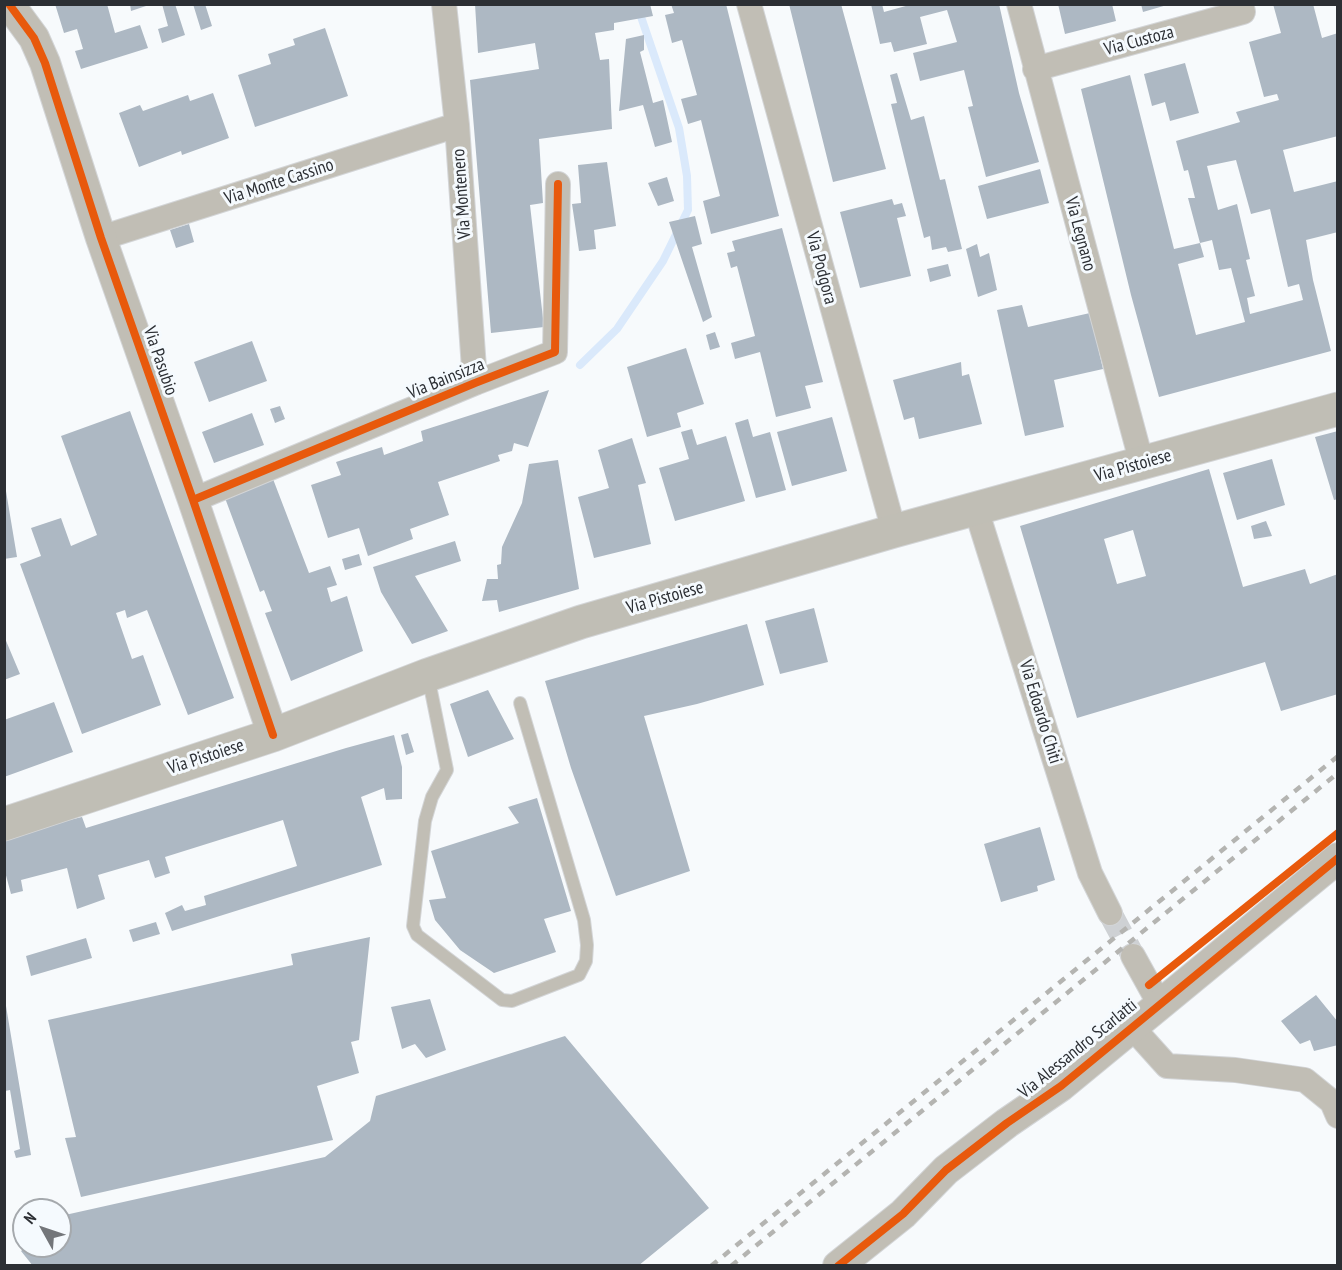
<!DOCTYPE html>
<html>
<head>
<meta charset="utf-8">
<style>
	body { margin:0 }
	#map { position:relative; width:1342px; height:1270px; overflow:hidden; background:#f7fafc; font-family:"PT Sans Narrow",sans-serif }
	canvas { display:block }
	.frame { position:absolute; inset:0; border:6px solid #2c2f34; pointer-events:none }
	.north { position:absolute; left:12px; top:1198px; width:60px; height:60px; box-sizing:border-box; background:#f5fafe; border:2px solid #a5a9ad; border-radius:50%; rotate:310deg; font-size:16px; font-weight:700; line-height:24px; text-align:center; color:#2c2f34 }
	.north::after { content:''; display:block; margin:auto; width:21px; height:27px; background:#73767a; clip-path:polygon(50% 0,100% 100%,50% 72%,0 100%) }
</style>
</head>
<body>
<div id="map">
<canvas width="1342" height="1270"></canvas>
<div class="frame"></div>
<div class="north">N</div>
</div>
<script>
const ctx = document.querySelector('canvas').getContext('2d');
ctx.lineJoin = 'round';
const shape = rows => new Path2D(rows.map(r => 'M' + r).join(''));
function stroke(path, color, width, dash) { ctx.strokeStyle = color; ctx.lineWidth = width; ctx.lineCap = dash ? 'butt' : 'round'; ctx.setLineDash(dash || []); ctx.stroke(path); }
function paint(path, color) { ctx.fillStyle = color; ctx.fill(path, 'evenodd'); }
function label(font, color, halo, rows, align = 'center') {
  ctx.font = font + ' "PT Sans Narrow",sans-serif'; ctx.lineWidth = 6; ctx.setLineDash([]); ctx.textBaseline = 'middle'; ctx.strokeStyle = halo; ctx.fillStyle = color; for (const [text, x, y, turn = 0] of rows) {
    ctx.save(); ctx.translate(x, y); ctx.rotate((+turn || 0) * Math.PI / 180); ctx.textAlign = isNaN(turn) ? turn : align; if (halo) ctx.strokeText(text, 0, 0); ctx.fillText(text, 0, 0); ctx.restore();
  }
}
const stream = shape([
	[580,365,617,329,663,261,688,210,687,176,679,128,638,8]
]);
const building = shape([
	[55,4,107,4,115,33,140,25,148,48,81,69,75,51,83,49,77,29,64,33],
	[130,4,149,4,149,5,131,11],
	[162,4,175,4,185,35,162,43,158,29,168,26],
	[193,4,205,4,212,26,201,30],
	[475,4,650,4,653,16,614,23,614,30,595,33,600,60,609,59,612,129,539,139,543,203,530,205,544,327,491,333,470,80,539,69,535,43,478,53],
	[671,4,726,4,779,216,711,234,703,201,720,196,701,120,688,124,681,99,697,95,682,40,672,43,665,15,674,13],
	[789,4,841,4,886,169,833,182],
	[871,4,882,4,884,12,913,4,999,4,1019,93,1039,162,986,177,968,107,973,106,964,70,920,81,913,53,957,42,947,10,920,17,927,44,894,52,891,42,880,44],
	[1058,4,1112,4,1116,21,1065,34],
	[1141,4,1167,4,1167,5,1143,12],
	[1273,4,1313,4,1322,38,1338,33,1338,136,1283,150,1294,192,1338,181,1338,232,1306,240,1313,280,1331,351,1159,397,1131,295,1081,89,1130,75,1174,249,1200,243,1188,198,1195,198,1188,170,1184,171,1176,141,1240,122,1236,112,1279,100,1277,94,1264,97,1249,42,1281,33],
	[1236,160,1251,214,1270,209,1288,287,1299,284,1303,300,1250,314,1247,298,1255,296,1246,260,1250,259,1237,204,1218,210,1207,166],
	[1212,240,1219,270,1231,268,1245,322,1196,335,1178,264,1204,257,1200,243],
	[325,28,348,96,255,127,238,75,271,64,268,54,295,45,293,39],
	[644,35,644,50,640,52,653,103,663,100,672,142,655,147,643,105,619,111,626,39],
	[1185,63,1199,113,1170,121,1165,102,1152,106,1144,74],
	[897,73,911,120,924,116,940,180,945,179,962,249,948,252,946,247,932,250,930,236,924,238,891,104,897,103,890,75],
	[213,93,229,138,182,155,181,151,139,167,119,113,140,105,143,111,188,95,190,101],
	[607,162,616,226,594,230,596,249,579,251,572,204,581,203,578,165],
	[1040,169,1049,203,987,219,978,186],
	[667,177,674,201,658,206,648,183],
	[892,199,894,205,902,203,906,216,897,218,911,276,860,288,840,212],
	[695,216,702,244,692,247,712,317,703,322,669,222],
	[189,224,194,242,176,248,170,230],
	[782,228,823,382,805,386,811,408,776,417,760,352,735,359,731,343,755,336,737,266,731,268,727,253,735,251,732,241],
	[977,244,980,257,989,253,997,290,978,297,966,249],
	[948,264,951,276,930,282,927,269],
	[1022,305,1028,327,1090,313,1103,369,1054,380,1064,427,1025,436,997,310],
	[715,332,720,347,710,350,706,335],
	[252,341,267,381,209,402,194,362],
	[686,348,704,404,677,413,681,427,647,437,627,367],
	[961,362,962,376,969,374,982,424,919,439,914,417,904,420,893,380],
	[549,390,528,447,514,443,512,451,498,455,500,461,438,482,449,515,410,529,413,539,368,556,359,528,328,538,311,485,341,475,336,462,382,447,384,455,423,441,421,431],
	[280,406,285,419,275,423,270,409],
	[130,411,234,698,188,715,147,610,127,618,125,610,116,613,132,659,143,655,161,705,82,734,20,564,41,556,31,528,61,518,71,546,97,535,61,436],
	[252,413,264,445,214,463,202,432],
	[832,417,847,471,792,486,777,432],
	[748,419,753,437,770,432,786,490,756,498,735,423],
	[692,429,697,445,726,436,745,501,675,521,659,468,689,459,681,432],
	[1338,431,1338,499,1334,500,1315,437],
	[632,438,646,483,638,485,651,544,594,558,578,497,609,488,598,450],
	[1272,459,1285,505,1237,520,1223,473],
	[558,460,579,589,499,612,497,600,482,601,487,579,498,579,497,565,501,564,502,547,522,503,529,464],
	[1209,469,1243,587,1305,569,1310,584,1338,574,1338,694,1281,711,1265,662,1077,718,1020,526],
	[1133,530,1146,576,1117,584,1104,539],
	[4,479,17,557,4,559],
	[273,479,309,573,330,566,337,585,327,588,331,602,347,596,363,651,291,681,265,613,272,611,264,590,260,592,225,498],
	[1266,521,1272,536,1254,539,1251,526],
	[455,541,461,561,415,576,448,631,412,644,381,592,373,567],
	[359,554,362,565,345,570,342,559],
	[814,608,828,662,780,674,765,621],
	[747,624,764,685,697,704,644,716,690,871,616,896,571,768,545,681],
	[4,636,20,674,4,680],
	[488,690,514,739,468,757,450,704],
	[54,702,73,752,4,777,4,720],
	[408,733,414,752,406,755,401,735],
	[394,735,402,767,402,799,386,800,384,788,361,797,382,865,172,931,165,913,182,905,185,911,206,905,204,896,297,866,283,820,165,857,170,873,155,878,149,860,98,875,105,899,77,909,67,868,21,880,23,891,11,894,4,868,4,835,82,817,86,828,346,748],
	[537,798,571,911,544,919,556,952,494,973,460,950,435,920,429,900,446,898,431,851,519,823,508,807],
	[1040,827,1055,880,1037,886,1038,891,1001,902,984,844],
	[156,922,160,934,133,942,129,930],
	[370,937,359,1040,351,1042,359,1073,317,1086,333,1140,81,1197,65,1138,76,1137,48,1020,293,965,291,954],
	[86,938,92,958,31,976,26,956],
	[1316,995,1338,1022,1338,1045,1314,1051,1310,1040,1300,1044,1281,1021],
	[430,999,446,1050,426,1058,415,1044,402,1049,391,1007],
	[6,1006,31,1155,16,1158,14,1151,20,1149,10,1090,5,1091],
	[565,1036,709,1208,638,1266,33,1266,21,1251,27,1246,60,1246,60,1219,65,1215,325,1157,370,1121,376,1096]
]);
const minorTunnel = shape([
	[1110,913,1133,956]
]);
const service = shape([
	[428,676,447,770,432,797,425,821,413,926,417,935,502,1000,512,1001,579,975,586,961,587,945,584,920,520,703]
]);
const minor = shape([
	[444,4,457,125,475,383],
	[749,4,894,531],
	[1019,4,1142,464],
	[1035,69,1243,12,1241,4],
	[101,238,457,125],
	[193,500,475,383,555,352,558,184],
	[976,509,1090,873,1110,913],
	[1133,956,1159,1003],
	[1131,1026,1167,1066,1235,1070,1305,1080,1332,1102,1338,1116]
]);
const tertiary = shape([
	[9,4,34,38,45,63,101,238,193,500,273,735],
	[838,1266,903,1214,946,1170,1007,1123,1061,1086,1338,858]
]);
const secondary = shape([
	[4,824,273,735,428,675,581,622,894,531,1338,409]
]);
const rail = shape([
	[711,1266,1338,756],
	[731,1266,1338,773]
]);
const cycleway = shape([
	[9,4,34,38,45,63,101,238,193,500,273,735],
	[193,500,475,383,555,352,558,184],
	[1149,985,1338,833],
	[838,1266,903,1214,946,1170,1007,1123,1061,1086,1338,858]
]);
const streetNames = [
	["Via Custoza",1139,41,-15],
	["Via Monte Cassino",279,182,-18],
	["Via Montenero",462,194,-94],
	["Via Legnano",1080,234,75],
	["Via Podgora",821,268,75],
	["Via Pasubio",160,361,71],
	["Via Bainsizza",446,379,-22],
	["Via Pistoiese",1133,466,-16],
	["Via Pistoiese",665,598,-16],
	["Via Edoardo Chiti",1040,712,73],
	["Via Pistoiese",206,757,-18],
	["Via Alessandro Scarlatti",1078,1049,-39]
];
stroke(stream, '#dae9fb', 8);
paint(building, '#adb8c3');
stroke(minorTunnel, '#ced1d4', 24, [24, 12]);
stroke(service, '#d3d5d7', 14);
stroke(minor, '#d3d5d7', 26);
stroke(tertiary, '#d3d5d7', 32);
stroke(secondary, '#d3d5d7', 35);
stroke(service, '#c1beb5', 12);
stroke(minor, '#c1beb5', 24);
stroke(tertiary, '#c1beb5', 30);
stroke(secondary, '#c0beb5', 33);
stroke(rail, '#b4b4b1', 4.5, [8, 8]);
stroke(cycleway, '#e8590c', 8);
label('18px', '#2c2f34', '#f5fafe', streetNames);
</script>
</body>
</html>
